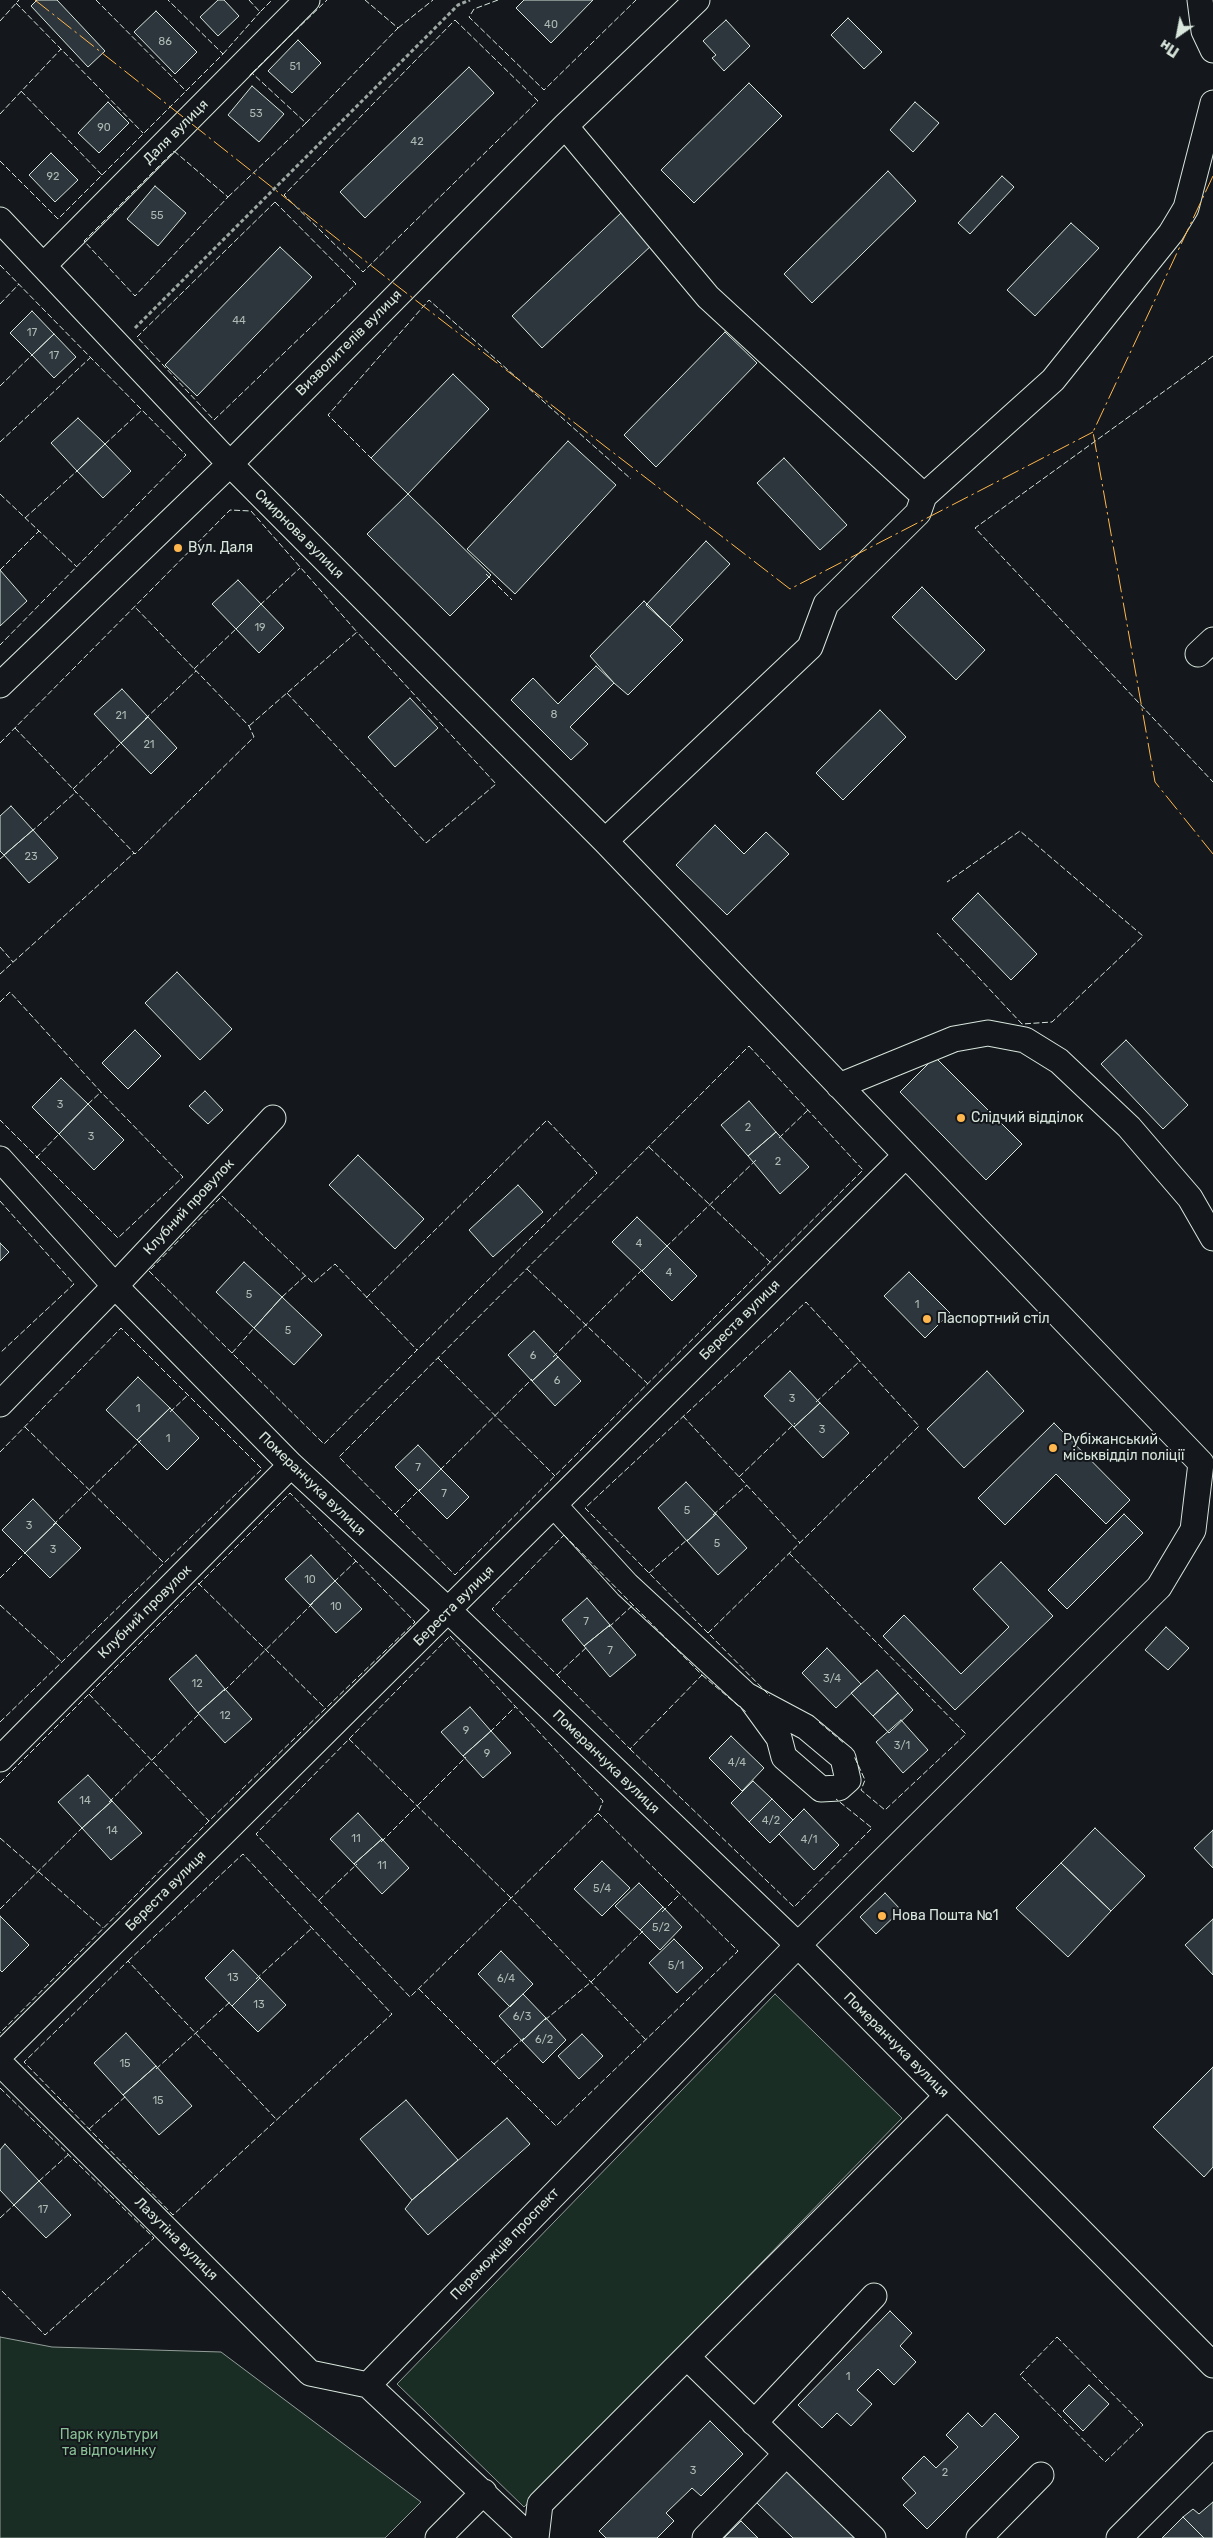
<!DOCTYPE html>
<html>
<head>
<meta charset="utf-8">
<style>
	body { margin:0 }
	#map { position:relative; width:1213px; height:2538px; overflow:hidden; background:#14181c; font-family:Rubik,sans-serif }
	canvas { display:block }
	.north { position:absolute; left:1153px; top:10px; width:50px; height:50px; -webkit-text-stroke:4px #14181c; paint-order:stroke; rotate:213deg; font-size:14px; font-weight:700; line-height:20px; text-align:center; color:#d8e6dc }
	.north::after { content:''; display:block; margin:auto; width:18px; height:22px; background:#d8e6dc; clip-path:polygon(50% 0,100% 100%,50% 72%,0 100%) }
</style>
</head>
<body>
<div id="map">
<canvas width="1213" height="2538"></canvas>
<div class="north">Пн</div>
</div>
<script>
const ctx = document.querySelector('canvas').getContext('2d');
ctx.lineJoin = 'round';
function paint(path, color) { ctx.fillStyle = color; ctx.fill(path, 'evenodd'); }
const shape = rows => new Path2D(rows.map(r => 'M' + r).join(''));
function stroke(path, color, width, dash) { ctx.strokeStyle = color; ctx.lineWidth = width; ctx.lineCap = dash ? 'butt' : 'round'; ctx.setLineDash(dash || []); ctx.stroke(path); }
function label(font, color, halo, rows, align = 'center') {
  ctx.font = font + ' Rubik,sans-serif'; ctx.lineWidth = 4; ctx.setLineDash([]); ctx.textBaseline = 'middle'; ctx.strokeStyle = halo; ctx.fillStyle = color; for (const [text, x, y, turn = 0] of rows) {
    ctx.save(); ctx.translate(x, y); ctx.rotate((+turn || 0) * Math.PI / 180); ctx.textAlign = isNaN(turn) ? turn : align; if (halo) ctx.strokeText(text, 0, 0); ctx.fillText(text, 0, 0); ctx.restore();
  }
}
const green = shape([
	[775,1994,902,2118,524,2507,397,2384,775,1994],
	[0,2337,52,2347,221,2352,421,2502,385,2538,0,2538,0,2337]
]);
const building = shape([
	[37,0,57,0,105,51,88,67,31,6,37,0],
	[218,0,224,0,239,16,218,36,200,17,218,0],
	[524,0,593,0,551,43,516,8,524,0],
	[156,11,197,52,175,74,134,32,156,11],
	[848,18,882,52,864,69,831,35,848,18],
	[726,20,750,46,724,71,712,58,716,55,703,41,726,20],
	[298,40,321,63,292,93,268,71,298,40],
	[469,67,494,93,365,218,340,192,469,67],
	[749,83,782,116,694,203,661,170,749,83],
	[252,86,284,114,259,142,228,115,252,86],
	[108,102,129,123,99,153,78,133,108,102],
	[915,102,939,123,913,152,890,130,915,102],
	[51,153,78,180,55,202,29,175,51,153],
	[888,171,916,201,812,303,784,274,888,171],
	[1002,176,1014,187,970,234,958,223,1002,176],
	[155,186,186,213,158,246,127,219,155,186],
	[622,212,653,244,542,348,512,316,622,212],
	[1071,223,1099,248,1035,316,1007,290,1071,223],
	[280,247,312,277,197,396,165,365,280,247],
	[32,311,54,334,32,355,10,333,32,311],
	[725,332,757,363,656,467,624,435,725,332],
	[54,334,76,357,54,378,32,355,54,334],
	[453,374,489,409,408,494,371,458,453,374],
	[78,418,105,444,77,471,51,443,78,418],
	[568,441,616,485,515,594,467,549,568,441],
	[105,444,131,471,103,498,77,471,105,444],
	[784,458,847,525,820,550,757,483,784,458],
	[408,494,491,575,450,616,367,534,408,494],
	[706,541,730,564,670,627,646,605,706,541],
	[0,570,27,601,0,626,0,570],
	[238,580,261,604,236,629,212,604,238,580],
	[922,587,985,650,956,680,892,617,922,587],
	[644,601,683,640,628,695,614,683,590,656,644,601],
	[261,604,284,628,259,653,236,629,261,604],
	[596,666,614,683,570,727,588,744,571,760,511,700,533,678,558,704,596,666],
	[122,689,148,717,121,743,94,714,122,689],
	[410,698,438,728,395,767,368,737,410,698],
	[880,710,906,737,843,800,816,773,880,710],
	[148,717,177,748,151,774,121,743,148,717],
	[11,806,33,830,4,855,0,851,0,816,11,806],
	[715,825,744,854,766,832,789,854,727,915,676,865,715,825],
	[33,830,58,858,29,883,4,855,33,830],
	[978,893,1037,954,1011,980,952,919,978,893],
	[177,972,232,1029,200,1060,145,1003,177,972],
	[135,1030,161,1056,128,1089,102,1063,135,1030],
	[1126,1040,1188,1105,1163,1129,1101,1064,1126,1040],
	[935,1057,1022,1144,986,1180,900,1092,935,1057],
	[61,1078,88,1104,59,1134,32,1107,61,1078],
	[205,1091,223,1110,208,1124,189,1106,205,1091],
	[749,1101,776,1132,748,1156,721,1125,749,1101],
	[88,1104,124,1140,94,1170,59,1134,88,1104],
	[776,1132,809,1167,780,1194,748,1156,776,1132],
	[358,1155,424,1219,395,1249,329,1185,358,1155],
	[518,1185,543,1212,493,1257,469,1230,518,1185],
	[637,1217,667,1246,642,1271,612,1242,637,1217],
	[0,1243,9,1252,0,1261,0,1243],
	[667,1246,697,1276,672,1301,642,1271,667,1246],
	[244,1262,282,1297,254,1328,216,1292,244,1262],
	[909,1272,950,1313,925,1338,884,1296,909,1272],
	[282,1297,322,1335,294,1365,254,1328,282,1297],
	[534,1331,558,1357,532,1381,508,1355,534,1331],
	[558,1357,581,1381,555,1406,532,1381,558,1357],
	[790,1371,820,1403,794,1427,764,1396,790,1371],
	[987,1371,1024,1411,964,1468,927,1429,987,1371],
	[138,1377,170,1408,137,1440,106,1410,138,1377],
	[820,1403,849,1433,823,1458,794,1427,820,1403],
	[170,1408,199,1438,167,1470,137,1440,170,1408],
	[1054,1423,1130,1500,1106,1524,1056,1474,1005,1525,978,1498,1054,1423],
	[418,1445,441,1469,419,1491,395,1467,418,1445],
	[441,1469,469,1497,447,1519,419,1491,441,1469],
	[686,1482,716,1514,687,1541,658,1508,686,1482],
	[33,1499,56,1523,25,1553,2,1530,33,1499],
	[716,1514,747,1548,718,1575,687,1541,716,1514],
	[1124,1514,1143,1533,1067,1609,1048,1590,1124,1514],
	[56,1523,81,1548,50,1578,25,1553,56,1523],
	[311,1555,335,1581,310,1605,285,1579,311,1555],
	[1001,1562,1053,1616,955,1710,883,1636,904,1615,961,1674,1009,1627,973,1589,1001,1562],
	[335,1581,362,1609,336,1633,310,1605,335,1581],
	[587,1598,610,1625,584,1646,562,1620,587,1598],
	[610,1625,636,1655,610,1677,584,1646,610,1625],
	[1166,1627,1189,1648,1168,1670,1145,1650,1166,1627],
	[827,1648,861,1684,836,1708,802,1673,827,1648],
	[196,1655,225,1689,198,1713,169,1679,196,1655],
	[877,1670,898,1693,873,1716,851,1693,877,1670],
	[225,1689,252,1719,225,1743,198,1713,225,1689],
	[898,1693,913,1710,889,1733,873,1716,898,1693],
	[470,1707,491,1731,463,1756,441,1732,470,1707],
	[901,1720,928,1750,903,1773,876,1742,901,1720],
	[491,1731,511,1753,483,1778,463,1756,491,1731],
	[731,1736,764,1768,742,1791,709,1758,731,1736],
	[88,1775,112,1801,82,1828,58,1802,88,1775],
	[753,1781,772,1799,749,1822,731,1803,753,1781],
	[772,1799,793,1820,770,1843,749,1822,772,1799],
	[112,1801,142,1833,111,1860,82,1828,112,1801],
	[804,1809,839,1845,814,1870,779,1834,804,1809],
	[358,1813,382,1839,354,1864,330,1839,358,1813],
	[1095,1828,1145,1876,1111,1911,1061,1863,1095,1828],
	[1213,1830,1213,1868,1194,1848,1213,1830],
	[382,1839,409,1868,382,1894,354,1864,382,1839],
	[602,1861,630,1888,602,1916,574,1889,602,1861],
	[1061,1863,1111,1911,1068,1957,1016,1908,1061,1863],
	[639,1883,663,1907,640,1930,615,1906,639,1883],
	[885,1893,901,1910,876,1934,860,1917,885,1893],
	[663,1907,682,1927,660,1950,640,1930,663,1907],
	[0,1916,29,1945,2,1972,0,1970,0,1916],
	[1213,1919,1213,1975,1185,1945,1213,1919],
	[674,1939,703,1968,677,1993,649,1963,674,1939],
	[233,1950,260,1978,232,2006,205,1978,233,1950],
	[501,1951,533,1984,510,2007,478,1974,501,1951],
	[260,1978,286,2005,258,2032,232,2006,260,1978],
	[523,1994,546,2018,522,2041,499,2016,523,1994],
	[546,2018,566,2040,543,2063,522,2041,546,2018],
	[126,2033,156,2066,123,2095,94,2063,126,2033],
	[582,2034,603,2056,579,2079,558,2056,582,2034],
	[156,2066,192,2106,159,2135,123,2095,156,2066],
	[1213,2067,1213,2167,1204,2177,1153,2127,1213,2067],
	[406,2100,458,2160,412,2200,360,2139,406,2100],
	[507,2118,530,2144,428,2235,405,2209,412,2200,507,2118],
	[5,2144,39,2181,14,2205,0,2190,0,2150,5,2144],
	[39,2181,71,2215,46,2238,14,2205,39,2181],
	[890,2311,912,2333,900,2346,916,2362,894,2385,878,2369,857,2390,872,2404,851,2426,837,2413,822,2428,798,2405,890,2311],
	[1089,2385,1109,2404,1083,2431,1063,2411,1089,2385],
	[968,2413,982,2427,995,2413,1019,2437,927,2529,903,2505,916,2493,902,2478,924,2456,936,2468,958,2447,946,2435,968,2413],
	[710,2421,743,2454,701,2496,692,2488,666,2513,674,2521,657,2538,606,2538,599,2531,710,2421],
	[789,2468,861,2538,793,2538,756,2502,789,2468],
	[1213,2502,1213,2538,1204,2538,1183,2517,1193,2509,1199,2514,1213,2502],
	[1183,2517,1204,2538,1162,2538,1183,2517],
	[741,2521,758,2538,724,2538,741,2521]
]);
const path = shape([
	[135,328,458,5,470,0]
]);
const minor = shape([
	[1200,0,1204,31,1213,50],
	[565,126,708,297,924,496,918,513,826,604,810,647,605,841],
	[0,220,230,464,605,841,1201,1463,1193,1530,1159,1587,798,1945,368,2385],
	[44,265,307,0],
	[924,496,1053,380,1171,233,1186,208,1213,103],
	[1198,654,1213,640],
	[0,685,230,464,565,126,697,0],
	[839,1086,954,1039,988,1033,1025,1040,1059,1061,1129,1127,1190,1198,1213,1238],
	[0,1159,115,1286,291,1465,449,1611,798,1945,1213,2365],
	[0,1404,115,1286,273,1118],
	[554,1505,627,1585,746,1695,806,1727,843,1758,848,1780,839,1788,821,1789,784,1757,779,1738,750,1698],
	[0,1759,291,1465],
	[0,2055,906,1155],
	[0,2063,310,2373,368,2385],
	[687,2357,873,2538],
	[368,2385,531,2538],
	[754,2423,874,2296],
	[438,2538,484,2492],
	[536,2538,540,2504,947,2096],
	[705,2538,786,2454],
	[979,2538,1041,2475],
	[1119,2538,1213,2444]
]);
const fence = shape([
	[96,0,186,91,223,54,168,0],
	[249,0,260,12,272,0],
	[498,0,474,9,469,17,544,90,636,0],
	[16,3,143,133],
	[455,20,538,101,363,272,284,195,455,20],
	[0,21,19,0],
	[398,28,433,0],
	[223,54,260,12],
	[252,73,327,0],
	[21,91,102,175],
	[0,114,61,49],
	[306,123,398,28,365,0],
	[174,151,228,197,135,296,84,241,174,151],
	[0,161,58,219,186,91],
	[228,197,306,123,252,73,249,76],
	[275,202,356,284,214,420,137,337,275,202],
	[0,265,186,455,0,645],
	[0,304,19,284],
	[1213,356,975,528,1213,782],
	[0,386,32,355],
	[0,442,91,357],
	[105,444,142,410],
	[372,459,328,415,429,300,631,479],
	[0,494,77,567],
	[25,518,77,471],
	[0,570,39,531],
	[486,574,512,600],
	[260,605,300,568],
	[194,669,237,628],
	[287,693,426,843,496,784,357,632],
	[145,719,196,671],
	[15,728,135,854,254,737,249,726,135,607],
	[0,743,230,510,251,511,357,632,249,726],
	[73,789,122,742],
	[31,832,76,792],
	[0,859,7,853],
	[937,933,1022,1024,1052,1022,1143,936,1020,831,947,882],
	[0,947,13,962],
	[0,974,134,853],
	[0,1002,10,992,101,1092,183,1177,118,1238,0,1120],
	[749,1046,863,1170,455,1575,339,1457,749,1046],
	[88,1104,101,1092],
	[779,1138,808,1110],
	[649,1147,770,1262],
	[36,1158,59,1134],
	[222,1196,313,1283,335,1264,417,1350,324,1444,149,1271,222,1196],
	[0,1201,74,1284,0,1353],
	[666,1247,756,1160],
	[527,1269,648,1384],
	[282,1297,306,1275],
	[366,1298,547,1120,597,1173,417,1350],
	[232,1353,254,1328],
	[553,1357,644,1268],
	[438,1358,555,1476],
	[816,1402,860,1361],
	[170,1412,188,1395],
	[683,1416,800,1543],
	[0,1452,121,1328,262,1469,164,1563,25,1427],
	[440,1470,532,1379],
	[739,1477,795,1423],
	[395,1514,420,1489],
	[713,1515,747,1485],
	[53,1525,141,1440],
	[564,1535,702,1675,630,1749,492,1609,564,1535],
	[789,1553,966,1734,885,1810,861,1790,865,1780,854,1756],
	[649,1573,688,1539],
	[0,1578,27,1551],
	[334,1582,356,1561],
	[198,1583,326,1709],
	[0,1605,62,1662],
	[609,1627,633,1605],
	[708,1633,919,1426,806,1302,585,1508,708,1633,770,1696],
	[450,1636,603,1801,598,1813,410,1997,256,1834,450,1636],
	[557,1675,588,1646],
	[702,1675,746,1712],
	[224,1691,313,1603],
	[89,1694,209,1821],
	[0,1722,164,1563],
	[819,1722,845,1744],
	[490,1732,515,1707],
	[349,1739,511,1898,646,2040],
	[630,1749,794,1907,872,1828,836,1799],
	[0,1783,290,1493,415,1622,209,1821,0,2033],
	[109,1802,200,1713],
	[0,1838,103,1928],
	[381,1842,466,1757],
	[319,1900,357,1864],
	[0,1909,84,1826],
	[662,1912,680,1894],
	[128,1961,243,1854,392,2014,173,2215,24,2062,128,1961,276,2119],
	[256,1979,312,1928],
	[419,1989,556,2126,738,1951,598,1813],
	[545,2020,591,1982,643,1931],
	[494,2064,524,2038],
	[156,2069,230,2002],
	[0,2088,154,2238,45,2335,0,2289],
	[89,2129,126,2096],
	[39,2181,69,2154],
	[0,2218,14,2205],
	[1057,2337,1143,2425,1105,2462,1020,2375,1057,2337]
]);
const power = shape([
	[35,0,383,275,790,589,1093,432],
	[1213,176,1093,432,1155,782,1213,854]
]);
const markers = [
	[178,548,5,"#ffb74d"],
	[961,1118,5,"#ffb74d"],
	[927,1319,5,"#ffb74d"],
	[1053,1448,5,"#ffb74d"],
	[882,1916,5,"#ffb74d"]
];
const numberNames = [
	["40",551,25],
	["86",165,42],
	["51",295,67],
	["53",256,114],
	["90",104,128],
	["42",417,142],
	["92",53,177],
	["55",157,216],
	["44",239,321],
	["17",32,333],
	["17",54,356],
	["19",260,628],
	["8",554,715],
	["21",121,716],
	["21",149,745],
	["23",31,857],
	["3",60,1105],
	["2",748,1128],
	["3",91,1137],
	["2",778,1162],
	["4",639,1244],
	["4",669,1273],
	["5",249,1295],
	["1",917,1305],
	["5",288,1331],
	["6",533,1356],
	["6",557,1381],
	["3",792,1399],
	["1",138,1409],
	["3",822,1430],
	["1",168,1439],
	["7",418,1468],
	["7",444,1494],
	["5",687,1511],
	["3",29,1526],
	["5",717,1544],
	["3",53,1550],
	["10",310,1580],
	["10",336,1607],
	["7",586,1622],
	["7",610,1651],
	["3/4",832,1679],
	["12",197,1684],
	["12",225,1716],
	["9",466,1731],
	["3/1",902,1746],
	["9",487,1754],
	["4/4",737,1763],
	["14",85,1801],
	["4/2",771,1821],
	["14",112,1831],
	["11",356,1839],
	["4/1",809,1840],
	["11",382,1866],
	["5/4",602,1889],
	["5/2",661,1928],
	["5/1",676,1966],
	["13",233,1978],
	["6/4",506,1979],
	["13",259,2005],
	["6/3",522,2017],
	["6/2",544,2040],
	["15",125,2064],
	["15",158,2101],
	["17",43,2210],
	["1",848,2377],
	["3",693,2471],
	["2",945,2473]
];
const streetNames = [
	["Даля вулиця",176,132,-45],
	["Визволителів вулиця",349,343,-45],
	["Смирнова вулиця",299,534,45],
	["Клубний провулок",189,1207,-47],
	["Береста вулиця",740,1320,-45],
	["Померанчука вулиця",312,1484,44],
	["Береста вулиця",454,1606,-45],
	["Клубний провулок",145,1612,-45],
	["Померанчука вулиця",606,1762,44],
	["Береста вулиця",166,1891,-45],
	["Померанчука вулиця",896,2045,45],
	["Лазутіна вулиця",176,2239,45],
	["Переможців проспект",505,2244,-46]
];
const poiNames = [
	["Вул. Даля",188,548],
	["Слідчий відділок",971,1118],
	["Паспортний стіл",937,1319],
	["Рубіжанський",1063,1440],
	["міськвідділ поліції",1063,1456],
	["Нова Пошта №1",892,1916]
];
const parkNames = [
	["Парк культури",109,2435],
	["та відпочинку",109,2451]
];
paint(green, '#1a2d24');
stroke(green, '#939e99', 1);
paint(building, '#2c363c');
stroke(building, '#d8e6dc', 1);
stroke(minor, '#d8e6dc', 27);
stroke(path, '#9da8a2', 3, [4, 2.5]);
stroke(minor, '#14181c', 25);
stroke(fence, '#d8e6dc', 1, [6, 2.5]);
stroke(power, '#ffb74d', 1, [18, 4, 2.5, 4]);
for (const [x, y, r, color] of markers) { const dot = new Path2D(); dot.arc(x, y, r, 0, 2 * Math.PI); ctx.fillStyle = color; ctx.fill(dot); stroke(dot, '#14181c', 2); }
label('11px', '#adbab4', null, numberNames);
label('14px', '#d8e6dc', '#14181c', streetNames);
label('14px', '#d8e6dc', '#14181c', poiNames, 'left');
label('14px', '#8ac095', '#14181c', parkNames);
</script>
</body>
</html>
